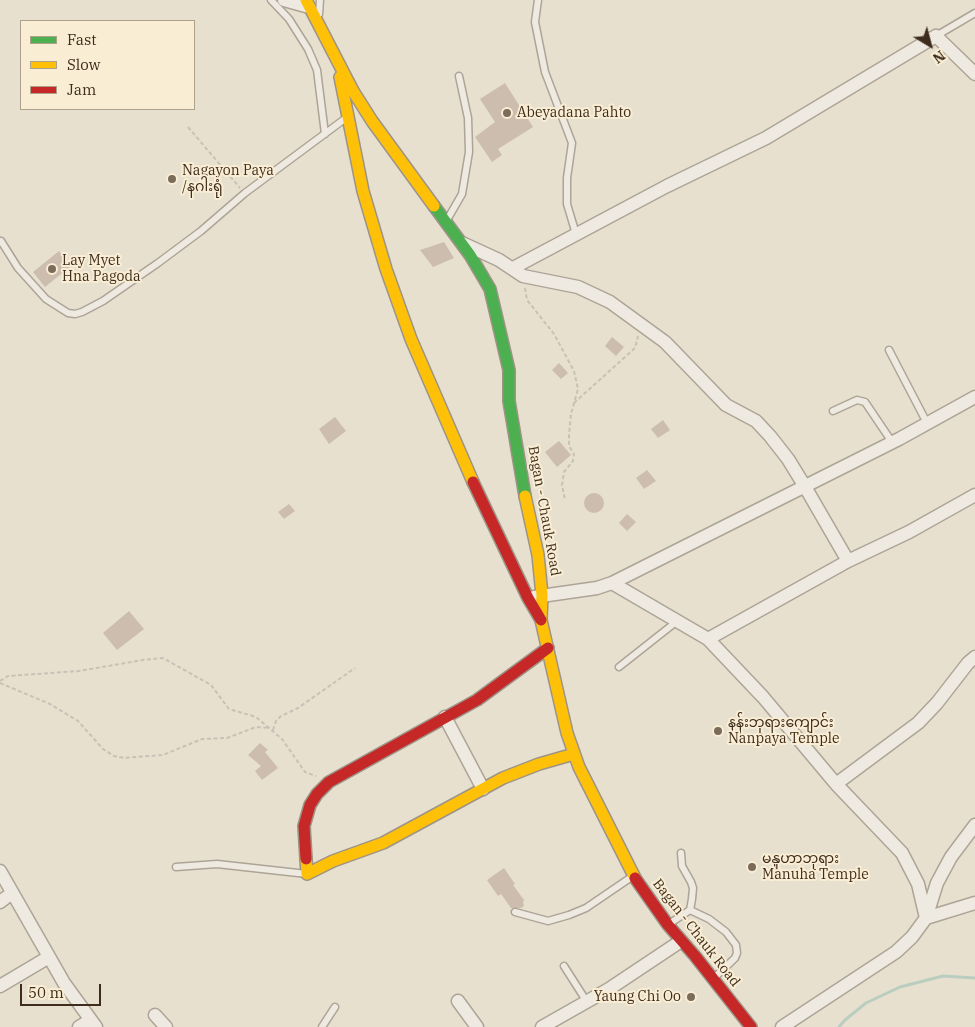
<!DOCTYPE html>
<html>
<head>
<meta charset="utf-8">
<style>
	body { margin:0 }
	#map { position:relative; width:975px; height:1027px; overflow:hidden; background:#e8e0ce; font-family:"IBM Plex Serif",serif }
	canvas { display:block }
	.legend { position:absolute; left:20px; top:20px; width:175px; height:90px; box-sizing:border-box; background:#f9edd4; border:1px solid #aea08b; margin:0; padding:6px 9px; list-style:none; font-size:15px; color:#3e2c1d }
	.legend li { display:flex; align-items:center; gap:10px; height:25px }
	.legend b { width:25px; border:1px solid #aea08b }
	.north { position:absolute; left:905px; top:20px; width:50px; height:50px; -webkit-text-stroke:4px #f9edd4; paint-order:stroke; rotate:143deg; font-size:14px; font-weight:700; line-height:20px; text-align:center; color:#3e2c1d }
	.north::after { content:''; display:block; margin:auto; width:18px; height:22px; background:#3e2c1d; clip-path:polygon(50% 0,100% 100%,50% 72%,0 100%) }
	.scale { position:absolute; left:20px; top:984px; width:81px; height:22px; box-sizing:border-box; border:2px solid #3e2c1d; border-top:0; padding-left:6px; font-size:15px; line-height:18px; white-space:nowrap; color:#3e2c1d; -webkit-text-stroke:4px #f9edd4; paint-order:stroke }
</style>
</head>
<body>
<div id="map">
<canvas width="975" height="1027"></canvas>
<ul class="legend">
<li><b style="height:6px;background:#4caf50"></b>Fast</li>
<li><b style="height:6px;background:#ffc107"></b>Slow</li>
<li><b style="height:6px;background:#c62828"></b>Jam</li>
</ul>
<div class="north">N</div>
<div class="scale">50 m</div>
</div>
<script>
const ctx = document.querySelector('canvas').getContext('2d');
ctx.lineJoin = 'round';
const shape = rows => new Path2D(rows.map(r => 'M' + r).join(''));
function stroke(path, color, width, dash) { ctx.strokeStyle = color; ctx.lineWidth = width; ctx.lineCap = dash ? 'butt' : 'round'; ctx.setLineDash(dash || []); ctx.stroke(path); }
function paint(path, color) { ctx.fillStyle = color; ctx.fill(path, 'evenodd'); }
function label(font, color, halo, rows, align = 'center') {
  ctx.font = font + ' "IBM Plex Serif","Noto Sans Myanmar",serif'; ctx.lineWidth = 4; ctx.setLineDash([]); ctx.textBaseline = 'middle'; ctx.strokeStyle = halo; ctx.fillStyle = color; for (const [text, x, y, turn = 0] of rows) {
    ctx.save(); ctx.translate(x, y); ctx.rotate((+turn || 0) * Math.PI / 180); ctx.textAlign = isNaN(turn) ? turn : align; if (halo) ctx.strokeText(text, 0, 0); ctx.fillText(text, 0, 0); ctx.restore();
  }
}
const stream = shape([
	[839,1027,845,1020,866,1003,900,987,943,976,975,978]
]);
const building = shape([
	[505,83,533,127,498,149,502,155,492,162,475,137,495,122,480,99],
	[444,242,454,258,433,267,420,250],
	[59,251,71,266,45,287,33,272],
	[612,337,624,347,616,356,605,346],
	[559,363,568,373,561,379,552,370],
	[335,417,346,431,329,444,319,429],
	[663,420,670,430,658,438,651,429],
	[559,441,571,455,557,467,545,452],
	[647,470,656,481,644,489,636,478],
	'584 503a10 10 0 1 1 20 0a10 10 0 1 1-20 0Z',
	[289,504,295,511,284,519,278,512],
	[627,514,636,522,627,531,619,523],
	[129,611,144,629,117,650,103,633],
	[260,743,268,750,265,752,278,768,262,780,255,771,261,766,248,755],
	[504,868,515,884,513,885,524,900,523,902,524,906,521,908,511,908,501,894,498,896,487,880]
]);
const path = shape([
	[188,127,240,188],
	[525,288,527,300,554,334,574,371,578,389,571,414,569,434,569,446,574,454,573,461,564,472,562,485,565,500],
	[574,403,635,348,638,336],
	[0,681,8,676,79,671,143,660,163,658,211,685,229,709,256,717,282,739,305,772,316,776],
	[0,683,50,704,78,721,103,749,114,756,124,758,163,755,202,739,227,738,256,727,269,728],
	[273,730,276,721,281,716,298,708,355,668]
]);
const lane = shape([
	[271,0,289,19,308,49,317,70,325,134],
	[538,0,535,22,545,72,572,143,567,178,567,204,576,234],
	[319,14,320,0],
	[936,36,975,13],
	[447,220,462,194,469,152,468,118,459,76],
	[1,241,18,268,46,299,68,313,75,314,82,312,103,301,158,263,201,231,245,193,346,118],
	[889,350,927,423],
	[833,411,857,400,865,402,892,442],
	[619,667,676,622],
	[176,867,217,864,307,874],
	[690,910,709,919,726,932,736,945,737,953,735,958,714,978],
	[515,912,548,921,569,915,586,908,633,876],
	[669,924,690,910,692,899,693,888,691,882,682,866,681,853],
	[564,966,587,1002],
	[322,1027,335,1007]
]);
const street = shape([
	[284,0,309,7],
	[462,243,499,260,523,276,578,287,610,302,665,342,726,405,756,421,770,436,788,459,804,485,848,561],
	[513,268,667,186,766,138,936,36,975,74],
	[612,583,708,639,763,697,836,784,902,853,918,884,926,918],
	[534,597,597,588,612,583,899,439,975,397],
	[708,639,848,561,909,532,975,495],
	[445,717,483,789],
	[836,784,918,723,937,703,968,663,975,657],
	[0,871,64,983,96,1027],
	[0,902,12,893],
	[926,918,975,903],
	[0,986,49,957],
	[458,1001,477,1027],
	[155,1015,166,1027],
	[79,1027,91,1020],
	[542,1027,609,989,681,941],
	[782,1027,896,952,912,937,926,918,937,883,951,857,975,825]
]);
const fast = shape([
	[434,206,470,255,490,289,509,370,509,401,525,496]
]);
const slow = shape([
	[306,0,353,91,372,121,434,206],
	[340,77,363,191,386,269,411,339,473,482],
	[525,496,538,555,542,595,541,620,567,733,579,767,635,878],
	[306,859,307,874,333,861,383,843,503,778,539,764,574,754]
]);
const jam = shape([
	[473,482,528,598,541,620],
	[306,859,304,826,310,805,317,794,329,782,477,700,548,648],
	[635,878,668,925,695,956,751,1027]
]);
const markers = [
	[507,113,5,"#7a6b5b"],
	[172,179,5,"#7a6b5b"],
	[52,269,5,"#7a6b5b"],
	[718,731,5,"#7a6b5b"],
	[752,867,5,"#7a6b5b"],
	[691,997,5,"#7a6b5b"]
];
const poiNames = [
	["Abeyadana Pahto",517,113],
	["Nagayon Paya",182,171],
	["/နဂါးရုံ",182,187],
	["Lay Myet",62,261],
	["Hna Pagoda",62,277],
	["နန်းဘုရားကျောင်း",728,723],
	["Nanpaya Temple",728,739],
	["မနူဟာဘုရား",762,859],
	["Manuha Temple",762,875],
	["Yaung Chi Oo",681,997,"right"]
];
const streetNames = [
	["Bagan - Chauk Road",544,511,80],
	["Bagan - Chauk Road",696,933,52]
];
stroke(stream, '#bacdc1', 3);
paint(building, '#ccbdaf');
stroke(lane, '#ada497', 9);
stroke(street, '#ada497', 15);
stroke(fast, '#9d9487', 14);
stroke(slow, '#9d9487', 14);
stroke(jam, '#9d9487', 14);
stroke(path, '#c8c1b7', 2, [4, 2.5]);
stroke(lane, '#efeae1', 6);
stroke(street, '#efeae1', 12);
stroke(fast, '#4caf50', 11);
stroke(slow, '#ffc107', 11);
stroke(jam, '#c62828', 11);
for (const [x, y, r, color] of markers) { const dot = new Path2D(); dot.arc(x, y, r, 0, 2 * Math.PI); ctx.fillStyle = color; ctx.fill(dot); stroke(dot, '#f9edd4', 2); }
label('14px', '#3e2c1d', '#f9edd4', poiNames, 'left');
label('14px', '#3e2c1d', '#f9edd4', streetNames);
</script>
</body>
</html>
